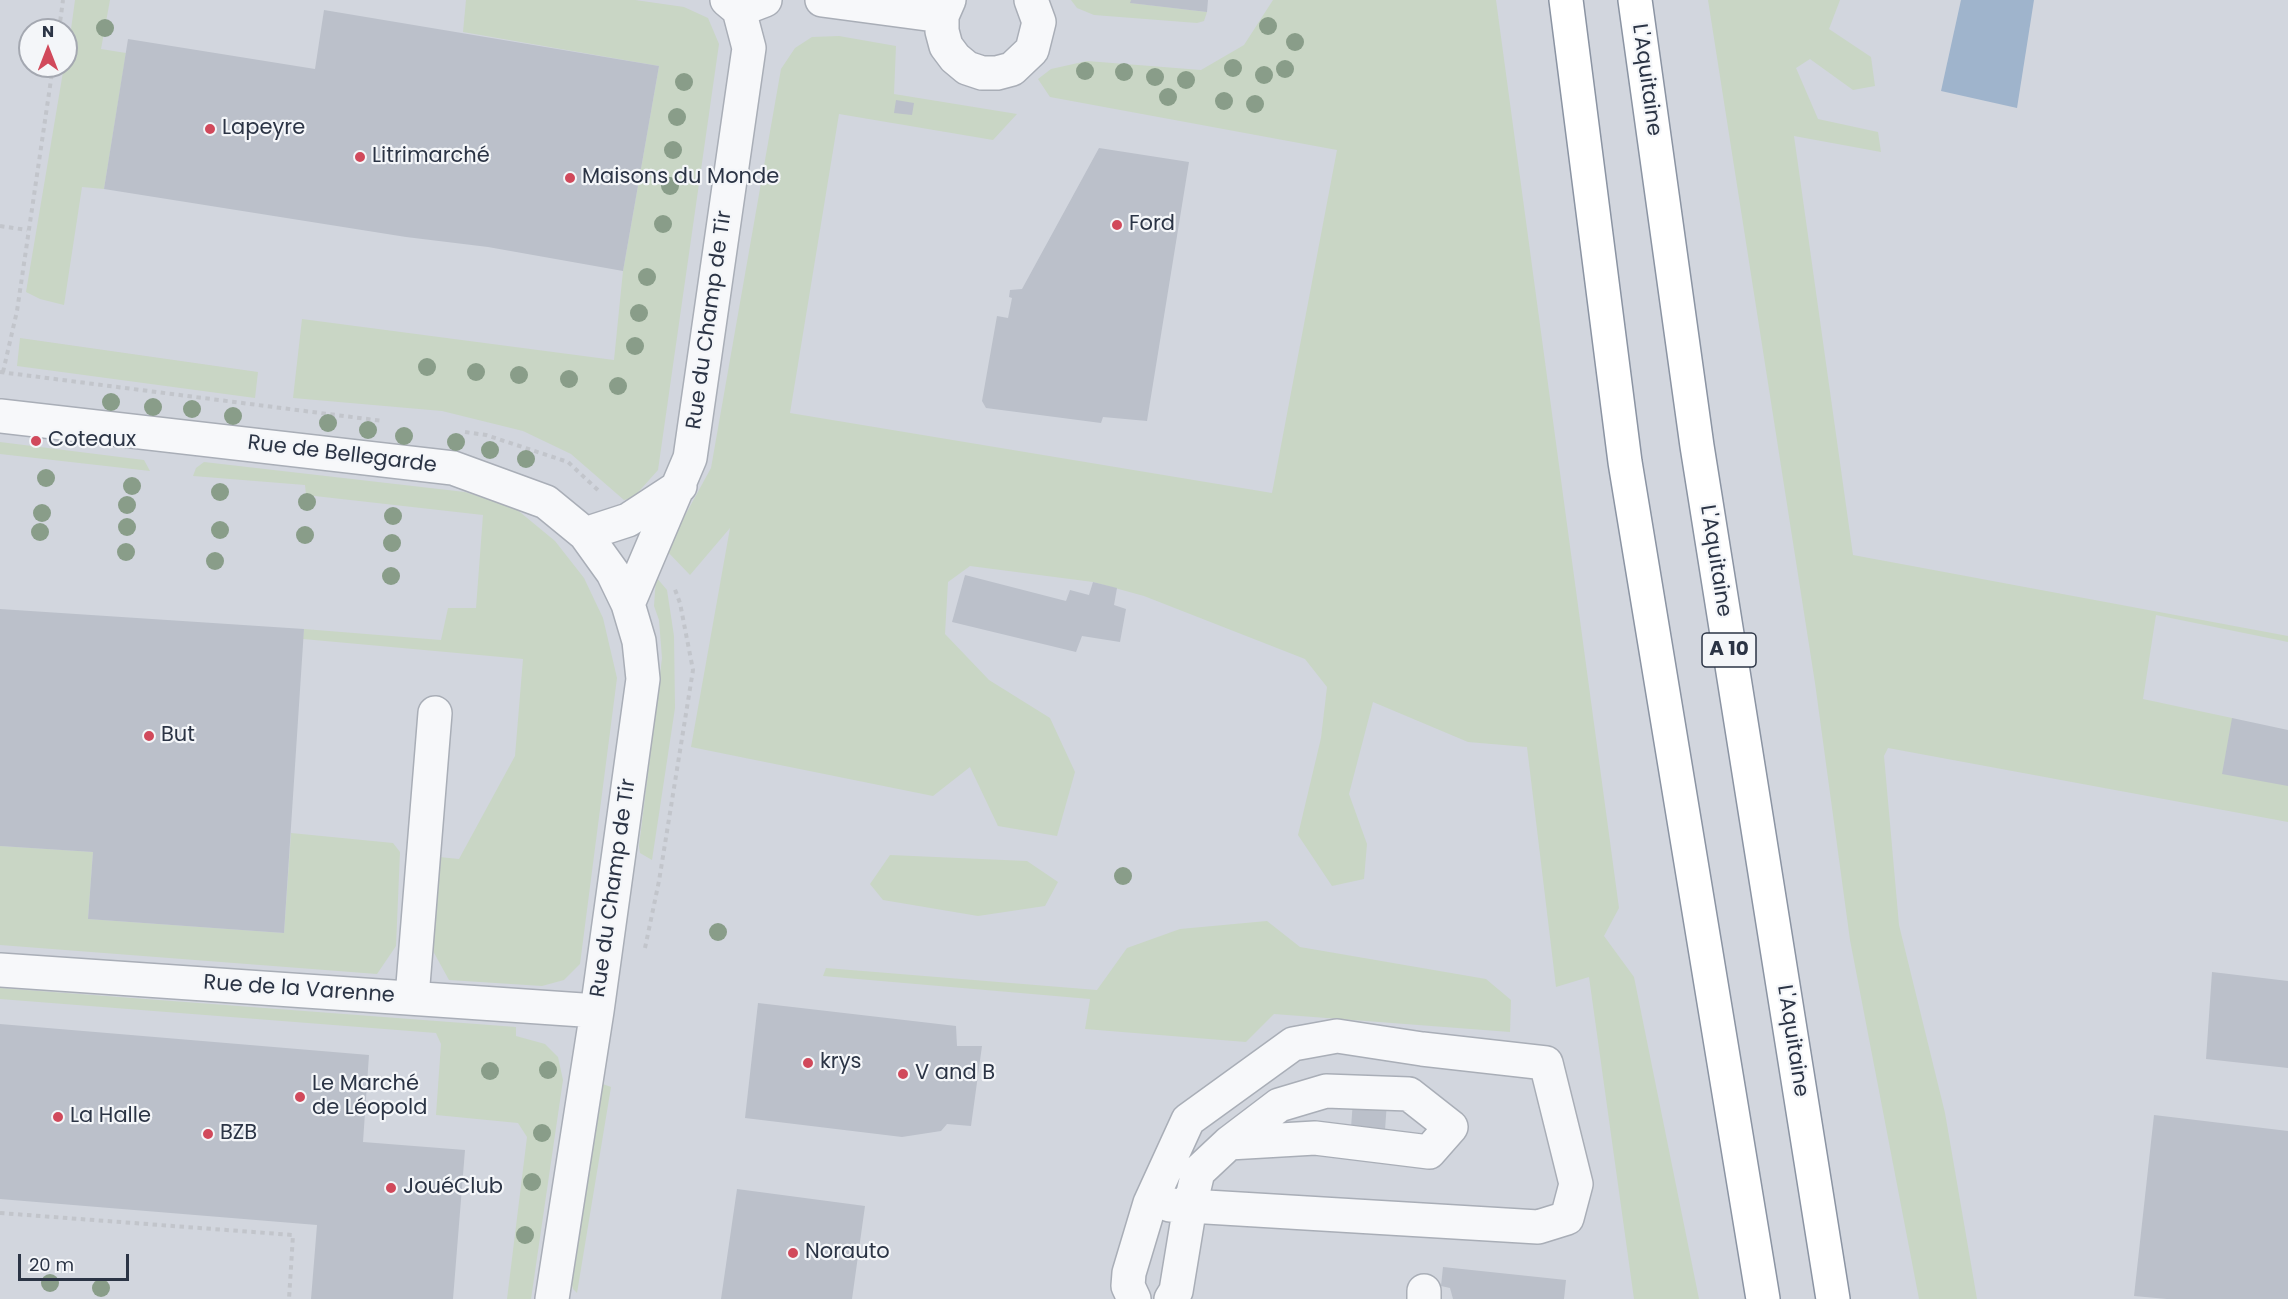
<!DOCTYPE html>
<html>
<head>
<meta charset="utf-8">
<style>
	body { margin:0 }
	#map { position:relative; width:2288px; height:1299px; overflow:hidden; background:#e4e7ec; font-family:Poppins,sans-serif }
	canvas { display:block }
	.north { position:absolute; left:18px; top:18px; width:60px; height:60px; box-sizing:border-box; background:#f4f6f9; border:2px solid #a4a8b1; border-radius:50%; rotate:0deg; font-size:16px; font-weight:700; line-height:24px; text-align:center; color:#2b3445 }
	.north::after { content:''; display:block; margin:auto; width:21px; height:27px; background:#d1495b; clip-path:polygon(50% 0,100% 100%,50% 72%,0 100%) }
	.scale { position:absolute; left:18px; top:1254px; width:111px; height:27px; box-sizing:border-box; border:3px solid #2b3445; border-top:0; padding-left:8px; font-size:18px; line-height:21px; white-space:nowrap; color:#2b3445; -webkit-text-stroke:4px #f4f6f9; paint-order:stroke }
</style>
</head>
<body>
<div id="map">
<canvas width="2288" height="1299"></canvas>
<div class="north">N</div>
<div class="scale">20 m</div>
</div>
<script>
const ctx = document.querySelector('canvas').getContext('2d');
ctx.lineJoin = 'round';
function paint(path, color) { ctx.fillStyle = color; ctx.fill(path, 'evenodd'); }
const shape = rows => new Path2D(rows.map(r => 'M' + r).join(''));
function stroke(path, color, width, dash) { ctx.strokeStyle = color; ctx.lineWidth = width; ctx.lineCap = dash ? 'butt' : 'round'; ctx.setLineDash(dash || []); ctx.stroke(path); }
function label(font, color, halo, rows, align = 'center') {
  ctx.font = font + ' Poppins,sans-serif'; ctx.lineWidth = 4.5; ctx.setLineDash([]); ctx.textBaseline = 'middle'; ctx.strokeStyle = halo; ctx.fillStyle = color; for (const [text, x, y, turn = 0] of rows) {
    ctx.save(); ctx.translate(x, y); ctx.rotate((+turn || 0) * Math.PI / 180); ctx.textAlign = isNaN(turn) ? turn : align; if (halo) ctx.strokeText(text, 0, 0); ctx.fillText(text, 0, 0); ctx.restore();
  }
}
const built = shape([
	[0,0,2288,0,2288,1299,0,1299],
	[30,30,66,30,66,66,30,66]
]);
const green = shape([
	[75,0,110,0,101,49,126,53,104,189,82,187,64,305,40,299,26,292,64,66,66,66],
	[466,0,635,0,684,7,708,18,719,44,658,470,633,498,624,500,571,454,523,431,442,411,293,398,302,319,614,360,623,271,659,66,463,32],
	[1071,0,1131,0,1131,3,1207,12,1204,21,1197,23,1094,15,1077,8],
	[1273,0,1496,0,1619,908,1604,936,1634,977,1699,1299,1634,1299,1589,977,1556,987,1527,747,1468,742,1373,702,1349,794,1367,844,1364,879,1332,886,1298,835,1321,738,1327,687,1305,659,1144,596,1093,582,970,566,948,582,945,634,989,680,1050,718,1075,772,1057,836,998,826,970,767,933,796,691,747,730,528,690,575,666,550,711,468,781,69,795,48,812,37,839,36,896,46,894,94,1017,114,993,140,839,114,790,413,1272,493,1337,150,1050,97,1038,79,1051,69,1087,61,1201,70,1244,45],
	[1708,0,1840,0,1829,29,1871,57,1875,86,1853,90,1810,59,1796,68,1818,119,1878,132,1881,152,1794,136,1853,555,2288,636,2288,642,2156,615,2143,699,2232,718,2288,743,2288,822,1888,748,1884,756,1899,925,1945,1113,1977,1299,1919,1299,1850,940,1815,683],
	[20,338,258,372,255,398,17,366],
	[0,442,144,460,150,471,0,454],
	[204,462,465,492,515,508,555,541,584,578,603,618,617,678,580,964,564,980,542,986,449,980,433,951,439,857,459,859,515,756,523,659,303,639,304,629,441,640,448,608,476,608,483,515,306,495,305,485,193,476,196,468],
	[656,577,667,590,674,636,675,708,652,860,640,853,639,846,662,658,659,620,654,606],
	[291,833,393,843,400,852,396,946,377,974,0,945,0,846,93,852,88,919,284,933],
	[890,855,1027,861,1058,882,1045,906,978,916,883,900,870,884],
	[1267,921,1300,947,1486,979,1511,1000,1510,1032,1274,1014,1246,1042,1085,1029,1090,999,823,976,826,968,1097,990,1127,948,1180,929],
	[0,988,516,1027,516,1036,545,1044,558,1057,563,1080,531,1299,507,1299,527,1137,518,1123,436,1115,441,1044,436,1033,0,999],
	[600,1083,611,1087,577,1293,573,1289,571,1281]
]);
const water = shape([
	[1961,0,2034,0,2017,108,1941,91]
]);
const building = shape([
	[1131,0,1208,0,1207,12,1130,3],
	[324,10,659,66,623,271,488,247,406,237,104,189,128,39,315,69],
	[896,100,914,103,912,115,894,113],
	[1099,148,1189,162,1147,421,1103,417,1101,423,986,408,982,401,997,316,1008,318,1012,298,1009,297,1010,290,1022,289],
	[965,575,1066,601,1070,590,1089,595,1093,582,1117,588,1114,605,1126,609,1120,642,1082,636,1076,652,952,622],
	[0,609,304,629,284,933,88,919,93,852,0,846],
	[2232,718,2288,730,2288,786,2222,774],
	[2212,972,2288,981,2288,1068,2206,1059],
	[758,1003,956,1026,957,1046,982,1046,971,1126,947,1124,941,1131,902,1137,745,1118],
	[0,1024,369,1055,363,1142,465,1150,453,1299,311,1299,317,1225,0,1199],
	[1353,1100,1387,1102,1385,1130,1351,1128],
	[2154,1115,2288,1131,2288,1299,2167,1299,2134,1296],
	[737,1189,865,1206,852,1299,721,1299],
	[1443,1267,1566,1280,1564,1299,1453,1299,1450,1288,1441,1286]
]);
const path = shape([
	[59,30,63,0],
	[0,226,27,230],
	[0,372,383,421],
	[3,372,17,311,53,66],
	[465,432,486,435,568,462,600,492],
	[645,948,659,881,693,670,680,603,674,587],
	[0,1213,293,1235,289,1299]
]);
const minor = shape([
	[822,0,942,16],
	[949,0,942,16,942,31,946,46,955,58,967,68,982,73,997,73,1012,69,1032,50,1039,22,1031,0],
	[739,10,765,0],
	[0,416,453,468,546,502,585,534,613,573,628,604,639,641,643,679,597,1011,552,1299],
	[585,534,628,520,680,486],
	[628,604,690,458,749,48,739,10,727,0],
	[0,970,597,1011],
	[412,997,435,713],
	[1170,1205,1190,1206,1198,1172,1229,1143,1315,1138,1429,1152,1451,1127,1409,1094,1326,1091,1279,1105,1229,1143],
	[1134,1299,1128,1286,1129,1273,1150,1203,1188,1120,1293,1044,1337,1036,1422,1049,1546,1063,1576,1184,1567,1218,1538,1227,1190,1206,1176,1291,1171,1299],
	[1424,1299,1424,1291]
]);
const highway = shape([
	[1566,0,1625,462,1763,1299],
	[1635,0,1697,446,1833,1299]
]);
const trees = [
	[1268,26],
	[105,28],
	[1295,42],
	[1233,68],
	[1285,69],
	[1085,71],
	[1124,72],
	[1264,75],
	[1155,77],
	[1186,80],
	[684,82],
	[1168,97],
	[1224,101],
	[1255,104],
	[677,117],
	[673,150],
	[670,186],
	[663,224],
	[647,277],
	[639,313],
	[635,346],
	[427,367],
	[476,372],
	[519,375],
	[569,379],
	[618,386],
	[111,402],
	[153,407],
	[192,409],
	[233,416],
	[328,423],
	[368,430],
	[404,436],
	[456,442],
	[490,450],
	[526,459],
	[46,478],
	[132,486],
	[220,492],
	[307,502],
	[127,505],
	[42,513],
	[393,516],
	[127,527],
	[220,530],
	[40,532],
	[305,535],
	[392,543],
	[126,552],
	[215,561],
	[391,576],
	[1123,876],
	[718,932],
	[548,1070],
	[490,1071],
	[542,1133],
	[532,1182],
	[525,1235],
	[50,1283],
	[101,1288]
];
const markers = [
	[210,129,6,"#d1495b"],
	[360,157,6,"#d1495b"],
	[570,178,6,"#d1495b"],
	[1117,225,6,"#d1495b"],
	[36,441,6,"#d1495b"],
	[149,736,6,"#d1495b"],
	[808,1063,6,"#d1495b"],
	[903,1074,6,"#d1495b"],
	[300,1097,6,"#d1495b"],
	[58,1117,6,"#d1495b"],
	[208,1134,6,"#d1495b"],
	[391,1188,6,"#d1495b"],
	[793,1253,6,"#d1495b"]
];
const shields = [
	[1729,650,54]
];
const shieldNames = [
	["A 10",1729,650]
];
const streetNames = [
	["L'Aquitaine",1646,80,82],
	["Rue du Champ de Tir",710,320,-82],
	["Rue de Bellegarde",342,455,7],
	["L'Aquitaine",1715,561,81],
	["Rue du Champ de Tir",614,888,-82],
	["Rue de la Varenne",299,990,4],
	["L'Aquitaine",1792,1041,81]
];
const poiNames = [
	["Lapeyre",222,129],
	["Litrimarché",372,157],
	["Maisons du Monde",582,178],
	["Ford",1129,225],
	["Coteaux",48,441],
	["But",161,736],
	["krys",820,1063],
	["V and B",915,1074],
	["Le Marché",312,1085],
	["de Léopold",312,1109],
	["La Halle",70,1117],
	["BZB",220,1134],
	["JouéClub",403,1188],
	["Norauto",805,1253]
];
paint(built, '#d2d6de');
paint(green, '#c9d6c5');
paint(water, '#9fb4cc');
paint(building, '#bbc0ca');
stroke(minor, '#a9aeb7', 36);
stroke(highway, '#8b94a3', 36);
stroke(path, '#c2c5cb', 4, [4.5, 4.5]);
stroke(minor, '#f7f8fa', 33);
stroke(highway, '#fff', 33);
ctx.fillStyle = '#899d89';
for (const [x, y] of trees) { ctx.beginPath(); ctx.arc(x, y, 9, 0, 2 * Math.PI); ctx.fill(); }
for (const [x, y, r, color] of markers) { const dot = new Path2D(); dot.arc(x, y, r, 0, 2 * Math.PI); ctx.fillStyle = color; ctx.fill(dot); stroke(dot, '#f4f6f9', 2); }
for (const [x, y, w] of shields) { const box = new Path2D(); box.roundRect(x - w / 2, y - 17, w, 34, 4.5); ctx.fillStyle = '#f4f6f9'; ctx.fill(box); stroke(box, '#2b3445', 1.5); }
label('bold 20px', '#2b3445', null, shieldNames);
label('21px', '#2b3445', '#f4f6f9', streetNames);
label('21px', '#2b3445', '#f4f6f9', poiNames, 'left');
</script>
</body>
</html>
